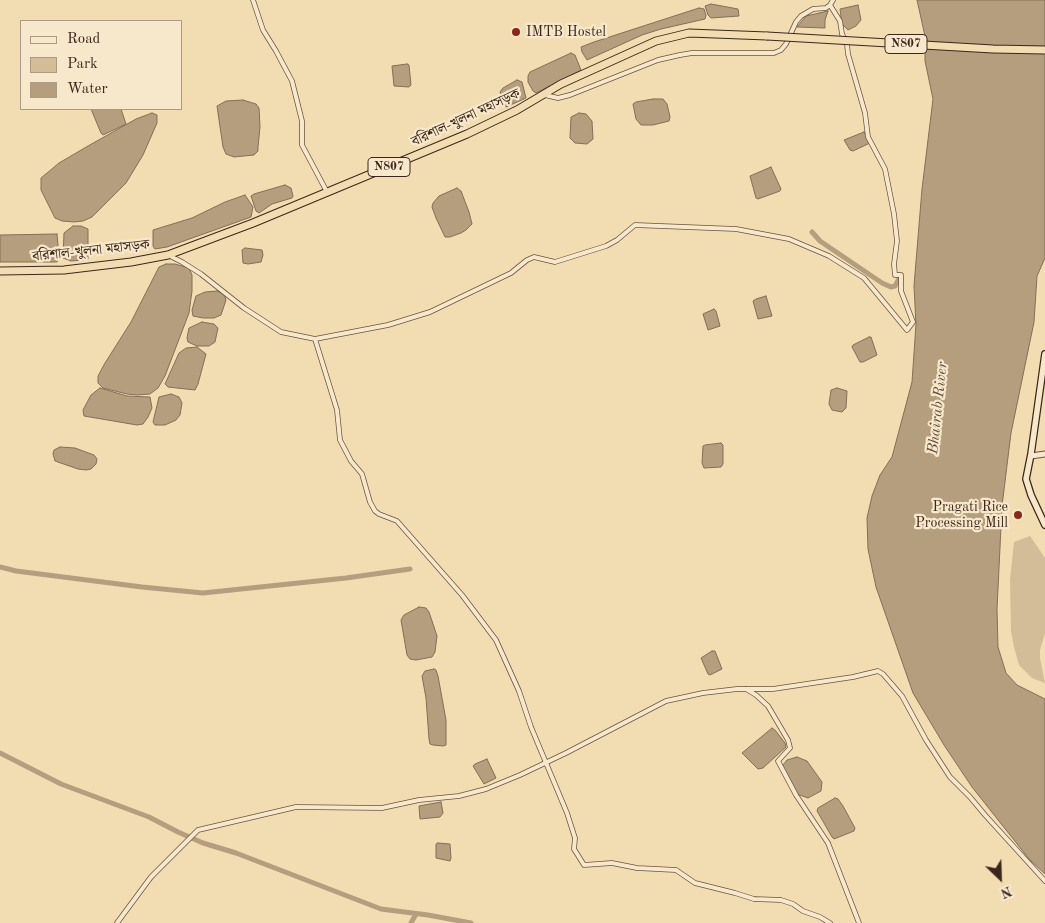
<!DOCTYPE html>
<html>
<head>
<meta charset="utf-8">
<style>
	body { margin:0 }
	#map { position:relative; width:1045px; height:923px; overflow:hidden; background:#f2dcb1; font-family:"Old Standard TT",serif }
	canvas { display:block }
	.legend { position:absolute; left:20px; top:20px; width:162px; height:90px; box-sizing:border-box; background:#f7e8cc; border:1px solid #ac9a85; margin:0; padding:6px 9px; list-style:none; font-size:15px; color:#3c261b }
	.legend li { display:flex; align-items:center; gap:10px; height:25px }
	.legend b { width:25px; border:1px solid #ac9a85 }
	.north { position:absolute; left:975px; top:853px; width:50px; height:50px; -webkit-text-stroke:4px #f7e8cc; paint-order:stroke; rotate:156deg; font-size:14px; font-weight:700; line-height:20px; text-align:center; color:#3c261b }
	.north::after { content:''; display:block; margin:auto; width:18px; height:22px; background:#3c261b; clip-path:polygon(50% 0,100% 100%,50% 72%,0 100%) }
</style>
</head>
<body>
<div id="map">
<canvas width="1045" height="923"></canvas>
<ul class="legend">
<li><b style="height:6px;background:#f7e8cc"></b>Road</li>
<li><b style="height:14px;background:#d3bd98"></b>Park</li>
<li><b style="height:14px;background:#b49e7e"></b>Water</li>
</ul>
<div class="north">N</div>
</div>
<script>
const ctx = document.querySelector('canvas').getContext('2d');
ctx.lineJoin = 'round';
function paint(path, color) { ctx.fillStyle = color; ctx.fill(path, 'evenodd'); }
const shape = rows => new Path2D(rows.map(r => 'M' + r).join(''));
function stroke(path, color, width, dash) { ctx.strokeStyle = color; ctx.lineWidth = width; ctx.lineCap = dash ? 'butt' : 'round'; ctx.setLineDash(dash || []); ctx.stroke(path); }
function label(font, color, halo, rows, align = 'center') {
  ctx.font = font + ' "Old Standard TT","Noto Serif Bengali",serif'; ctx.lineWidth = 4.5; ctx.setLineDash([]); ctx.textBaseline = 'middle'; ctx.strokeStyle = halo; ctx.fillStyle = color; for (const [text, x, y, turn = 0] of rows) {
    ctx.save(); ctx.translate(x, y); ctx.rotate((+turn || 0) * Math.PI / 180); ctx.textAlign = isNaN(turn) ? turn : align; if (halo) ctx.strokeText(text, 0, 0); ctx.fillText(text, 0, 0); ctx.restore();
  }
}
const green = shape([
	[1030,536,1045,558,1045,633,1040,650,1040,658,1045,683,1032,678,1019,665,1014,647,1011,631,1010,580,1014,542]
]);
const water = shape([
	[917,0,1045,0,1045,258,1037,276,1034,322,1011,433,1002,506,997,609,998,647,1006,673,1017,685,1045,699,1045,874,1029,859,972,787,944,745,913,693,876,587,868,549,867,518,872,496,880,475,892,457,912,382,916,324,914,286,922,189,933,99,925,61,925,36,917,0],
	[711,4,738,9,739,16,711,18,708,15,705,6,711,4],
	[858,5,861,20,856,26,848,30,842,24,840,9,858,5],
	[699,8,704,9,706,15,705,19,661,29,642,35,587,60,582,52,581,47,594,42,699,8],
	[828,11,825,20,825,28,797,27,806,16,828,11],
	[571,53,575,55,581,70,536,93,533,91,528,82,528,76,530,72,571,53],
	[407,64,409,65,411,85,409,87,394,86,392,66,407,64],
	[517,80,522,82,526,98,506,107,500,92,503,88,517,80],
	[653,99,663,99,667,104,670,117,669,121,653,125,641,125,636,119,633,104,636,102,653,99],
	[243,100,256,104,259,108,260,127,258,147,258,151,254,155,234,157,226,154,223,147,217,106,226,101,243,100],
	[91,109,121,109,126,124,103,135,101,133,91,109],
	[152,113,157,115,157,123,143,155,126,183,92,217,83,221,74,222,62,221,55,218,41,190,41,178,59,163,88,146,136,119,152,113],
	[579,113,586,114,592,121,593,139,587,144,575,143,570,138,571,117,579,113],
	[864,132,870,143,853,151,850,150,844,140,864,132],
	[771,167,781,189,780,191,758,199,756,198,750,176,771,167],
	[285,185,291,188,293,196,292,198,272,204,259,213,256,211,251,196,254,194,285,185],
	[457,188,461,191,469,212,472,224,466,230,461,233,450,237,445,237,436,218,432,207,433,203,439,196,457,188],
	[245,195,253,207,251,217,167,247,155,249,153,246,153,230,192,218,225,202,245,195],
	[73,226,81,226,88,229,88,259,85,260,71,261,63,258,64,233,73,226],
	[57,234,59,256,57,262,0,262,0,235,57,234],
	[245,248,262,250,263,255,261,262,248,264,243,263,242,250,245,248],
	[166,264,175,264,189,268,192,275,192,291,189,313,165,376,158,388,150,394,137,395,127,394,103,388,98,383,98,376,105,363,131,322,159,267,166,264],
	[217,291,224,294,226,300,221,315,214,318,203,318,193,316,192,310,196,296,205,292,217,291],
	[766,296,772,316,758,319,753,301,756,299,766,296],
	[714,309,716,311,720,326,708,330,703,314,714,309],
	[202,322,214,324,218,328,215,342,209,346,197,346,188,342,187,338,189,328,202,322],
	[869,337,871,337,877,355,863,362,860,362,852,347,853,345,869,337],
	[197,347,206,354,198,384,195,390,168,387,165,384,179,353,186,348,197,347],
	[100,388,127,396,150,397,152,408,148,417,143,424,137,425,84,416,83,410,91,395,100,388],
	[837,388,847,391,846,408,842,412,832,410,829,404,831,390,837,388],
	[171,394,179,397,182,403,180,415,176,420,165,425,155,425,153,422,159,397,171,394],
	[721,443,723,445,723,464,721,467,704,468,702,463,703,446,705,445,721,443],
	[60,447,75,448,94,455,97,459,96,464,91,469,86,470,78,469,55,461,53,454,54,450,60,447],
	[419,607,426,608,429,612,437,636,435,652,432,657,416,660,410,659,407,655,401,620,404,615,419,607],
	[712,651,715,651,722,669,710,675,708,674,701,658,712,651],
	[434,669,436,670,438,676,446,720,446,745,443,746,433,745,430,744,429,739,426,698,422,676,425,671,434,669],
	[772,728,775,730,785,743,786,747,763,768,758,769,742,753,772,728],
	[797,757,807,761,822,782,821,791,808,798,797,794,785,775,783,765,787,760,797,757],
	[487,759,496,778,484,784,473,766,475,764,487,759],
	[835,798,838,799,843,806,855,828,854,831,834,839,832,837,817,811,818,808,835,798],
	[441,802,443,813,440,817,420,819,419,806,441,802],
	[438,843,450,844,451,858,450,861,436,858,436,844,438,843]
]);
const canal = shape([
	[812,232,820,241,882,283,891,287,895,286,900,277],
	[0,567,16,571,142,587,203,593,346,578,410,569],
	[0,753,61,784,149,817,178,832,203,843,236,853,381,909,428,915,471,923],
	[411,923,416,914]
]);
const minor = shape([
	[253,0,263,30,276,51,292,81,302,121,302,145,327,192],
	[545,95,558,98,570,95,658,60,680,55,692,53,774,53,781,50,786,44,796,22,801,16,813,9,826,8,830,5,833,0],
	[168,255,182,262,201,274,244,308,281,332,315,339,388,325,430,312,511,273,527,260,534,257,555,262,606,246,617,240,635,225,736,229,789,239,829,256,864,278,907,330,913,322,901,291,901,275,895,275,894,264,897,241,894,214,885,169,868,137,865,113,848,54,847,44,842,34,840,21,830,5],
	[315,339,337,410,340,440,351,461,362,474,370,502,375,511,379,514,397,521,462,595,496,640,519,691,531,727,567,813,575,838,574,849,584,865,612,863,637,868,676,870,695,883,735,893,754,899,781,900,793,904,803,911,820,917,830,923],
	[746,689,756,695,768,706,788,740,790,748,778,761,796,795,828,843,859,923],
	[117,923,151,877,198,830,296,807,382,808,419,800,459,796,486,789,520,775,566,753,666,701,703,693,737,689,773,689,853,677,878,671,883,674,902,696,926,740,950,777,970,797,985,815,1045,881]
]);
const tertiary = shape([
	[1031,456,1045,454]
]);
const secondary = shape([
	[1045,354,1031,454,1026,479,1031,495,1045,525]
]);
const trunk = shape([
	[0,271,64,270,131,262,168,255,253,223,467,134,517,110,561,84,656,41,689,33,767,36]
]);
const trunkBridge = shape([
	[767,36,993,49,1045,50]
]);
const markers = [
	[516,32,5,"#8f2418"],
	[1018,515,5,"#8f2418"]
];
const shields = [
	[906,44,42],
	[389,167,42]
];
const shieldNames = [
	["N807",906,44],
	["N807",389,167]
];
const poiNames = [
	["IMTB Hostel",526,32],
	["Pragati Rice",1008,507,"right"],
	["Processing Mill",1008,523,"right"]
];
const streetNames = [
	["বরিশাল-খুলনা মহাসড়ক",466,118,-25],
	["বরিশাল-খুলনা মহাসড়ক",91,251,-6]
];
const waterNames = [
	["Bhairab River",938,408,-84]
];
paint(green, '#d3bd98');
paint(water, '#b49e7e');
stroke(water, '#846e56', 1);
stroke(canal, '#b49e7e', 5);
stroke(minor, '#6a5440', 5.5);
stroke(tertiary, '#6a5440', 7);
stroke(secondary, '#3c261b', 8);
stroke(trunk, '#3c261b', 9);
stroke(minor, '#f7e8cc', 4);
stroke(tertiary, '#f7e8cc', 5);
stroke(secondary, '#f7e8cc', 5.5);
stroke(trunk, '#f2dcb1', 7);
stroke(trunkBridge, '#3c261b', 9, []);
stroke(trunkBridge, '#f2dcb1', 7);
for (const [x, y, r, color] of markers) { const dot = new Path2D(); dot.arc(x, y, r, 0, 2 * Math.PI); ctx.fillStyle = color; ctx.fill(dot); stroke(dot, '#f7e8cc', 2); }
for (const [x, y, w] of shields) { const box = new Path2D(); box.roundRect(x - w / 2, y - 9.5, w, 19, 4); ctx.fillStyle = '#f7e8cc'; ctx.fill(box); stroke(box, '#3c261b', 1); }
label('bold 12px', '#3c261b', null, shieldNames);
label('14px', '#3c261b', '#f7e8cc', poiNames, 'left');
label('14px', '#3c261b', '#f7e8cc', streetNames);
label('italic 15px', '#604a39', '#f7e8cc', waterNames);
</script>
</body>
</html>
